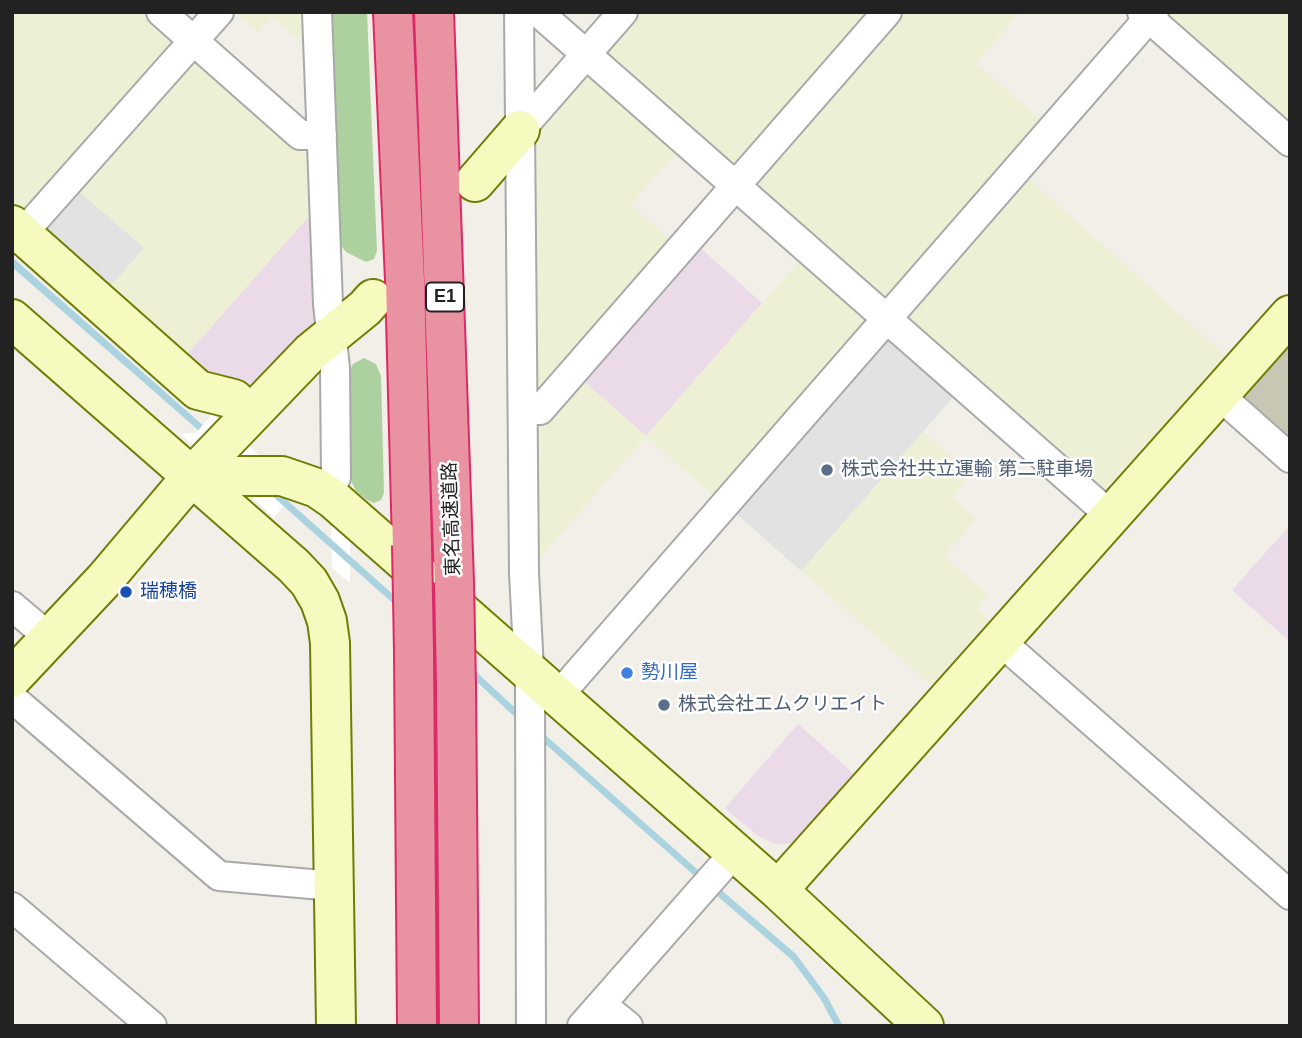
<!DOCTYPE html>
<html>
<head>
<meta charset="utf-8">
<style>
	body { margin:0 }
	#map { position:relative; width:1302px; height:1038px; overflow:hidden; background:#f2efe9; font-family:Helvetica,sans-serif }
	canvas { display:block }
	.frame { position:absolute; inset:0; border:14px solid #222; pointer-events:none }
</style>
</head>
<body>
<div id="map">
<canvas width="1302" height="1038"></canvas>
<div class="frame"></div>
</div>
<script>
const ctx = document.querySelector('canvas').getContext('2d');
ctx.lineJoin = 'round';
function paint(path, color) { ctx.fillStyle = color; ctx.fill(path, 'evenodd'); }
const shape = rows => new Path2D(rows.map(r => 'M' + r).join(''));
function stroke(path, color, width, dash) { ctx.strokeStyle = color; ctx.lineWidth = width; ctx.lineCap = dash ? 'butt' : 'round'; ctx.setLineDash(dash || []); ctx.stroke(path); }
function label(font, color, halo, rows, align = 'center') {
  ctx.font = font + ' Helvetica,"Noto Sans JP",sans-serif'; ctx.lineWidth = 5; ctx.setLineDash([]); ctx.textBaseline = 'middle'; ctx.strokeStyle = halo; ctx.fillStyle = color; for (const [text, x, y, turn = 0] of rows) {
    ctx.save(); ctx.translate(x, y); ctx.rotate((+turn || 0) * Math.PI / 180); ctx.textAlign = isNaN(turn) ? turn : align; if (halo) ctx.strokeText(text, 0, 0); ctx.fillText(text, 0, 0); ctx.restore();
  }
}
const industrial = shape([
	[315,209,320,325,251,389,221,384,183,359],
	[696,244,762,303,646,436,579,377],
	[1290,525,1290,642,1232,590],
	[798,724,860,779,795,843,776,844,758,836,725,808]
]);
const construction = shape([
	[1290,334,1290,446,1239,401]
]);
const farmland = shape([
	[12,12,147,12,177,38,177,46,29,214,12,209],
	[234,12,308,12,310,50,273,17,258,33],
	[634,12,875,12,740,168,729,169,603,58,603,48],
	[899,12,1020,12,976,63,1047,125,882,303,753,190,753,180],
	[1164,12,1290,12,1290,131,1165,21],
	[198,57,314,159,315,209,183,359,106,291,75,188,191,58],
	[582,72,592,72,680,149,631,205,674,243,539,399,532,396,529,144,536,125],
	[1023,173,1232,361,1112,496,1102,496,903,322],
	[803,257,870,316,871,326,718,500,646,436,533,566,532,444,539,425,579,377,646,436],
	[923,432,971,474,952,497,977,519,944,556,988,595,977,609,996,626,938,691,801,571]
]);
const forest = shape([
	[330,12,367,12,377,251,374,259,366,262,346,252,340,244,337,233],
	[364,358,376,364,381,376,384,493,381,500,374,503,367,500,356,491,348,474,347,376,353,364]
]);
const parking = shape([
	[75,188,144,248,106,291,43,236,42,226],
	[881,335,892,335,957,393,801,571,731,509]
]);
const water = shape([
	[12,257,282,495,278,500,12,267]
]);
const pier = shape([
	[212,414,298,490,274,517,181,434,196,433],
	[331,522,350,538,350,583,332,568]
]);
const stream = shape([
	[274,493,401,606],
	[468,669,521,718],
	[538,733,702,878],
	[711,886,794,957,824,998,839,1026]
]);
const street = shape([
	[161,12,300,135,322,135],
	[317,12,328,304,335,368,336,478,325,494],
	[519,12,524,573,530,689,531,1026],
	[538,12,1111,516],
	[1142,12,1290,142],
	[520,130,623,12],
	[22,234,219,12],
	[1219,395,1290,458],
	[523,410,540,410,887,12],
	[12,606,50,638],
	[1000,641,1290,895],
	[558,696,1154,12],
	[12,698,219,876,334,886],
	[12,907,152,1026],
	[602,1005,628,1026],
	[582,1026,735,852]
]);
const secondary = shape([
	[475,182,520,130],
	[12,225,198,390,234,399,250,415],
	[12,319,294,566,309,582,320,601,327,621,330,643,336,1026],
	[192,476,282,476,317,488,333,499,778,890,924,1026],
	[12,678,105,579,192,476,311,352,365,308,373,299],
	[778,890,1290,315]
]);
const highway = shape([
	[393,12,405,280,412,545],
	[434,12,454,582],
	[414,651,417,1026],
	[456,686,459,1026]
]);
const highwayBridge = shape([
	[412,545,414,651],
	[454,582,456,686]
]);
const markers = [
	[827,470,7,"#5c6f8a"],
	[126,592,7,"#1a4fb4"],
	[627,673,7,"#3f7fe0"],
	[664,705,7,"#5c6f8a"]
];
const shields = [
	[445,297,38]
];
const shieldNames = [
	["E1",445,297]
];
const serviceNames = [
	["株式会社共立運輸 第二駐車場",841,470],
	["株式会社エムクリエイト",678,705]
];
const streetNames = [
	["東名高速道路",452,519,-92]
];
const transitNames = [
	["瑞穂橋",140,592]
];
const shopNames = [
	["勢川屋",641,673]
];
paint(industrial, '#ebdbe8');
paint(construction, '#c7c7b4');
paint(farmland, '#eef0d5');
paint(forest, '#add19e');
paint(parking, '#e2e2e2');
paint(water, '#aad3df');
paint(pier, '#fff');
stroke(stream, '#aad3df', 7);
stroke(street, '#a9a9a9', 32);
stroke(secondary, '#707d05', 42);
stroke(highway, '#dc2a67', 42);
stroke(street, '#fff', 28);
stroke(secondary, '#f7fabf', 38);
stroke(highway, '#e892a2', 38);
stroke(highwayBridge, '#dc2a67', 42, []);
stroke(highwayBridge, '#e892a2', 38);
for (const [x, y, r, color] of markers) { const dot = new Path2D(); dot.arc(x, y, r, 0, 2 * Math.PI); ctx.fillStyle = color; ctx.fill(dot); stroke(dot, '#fff', 2.5); }
for (const [x, y, w] of shields) { const box = new Path2D(); box.roundRect(x - w / 2, y - 14.5, w, 29, 5); ctx.fillStyle = '#fff'; ctx.fill(box); stroke(box, '#222', 2); }
label('bold 18px', '#222', null, shieldNames);
label('19px', '#4e5e75', '#fff', serviceNames, 'left');
label('19px', '#222', '#fff', streetNames);
label('19px', '#164399', '#fff', transitNames, 'left');
label('19px', '#366cbe', '#fff', shopNames, 'left');
</script>
</body>
</html>
